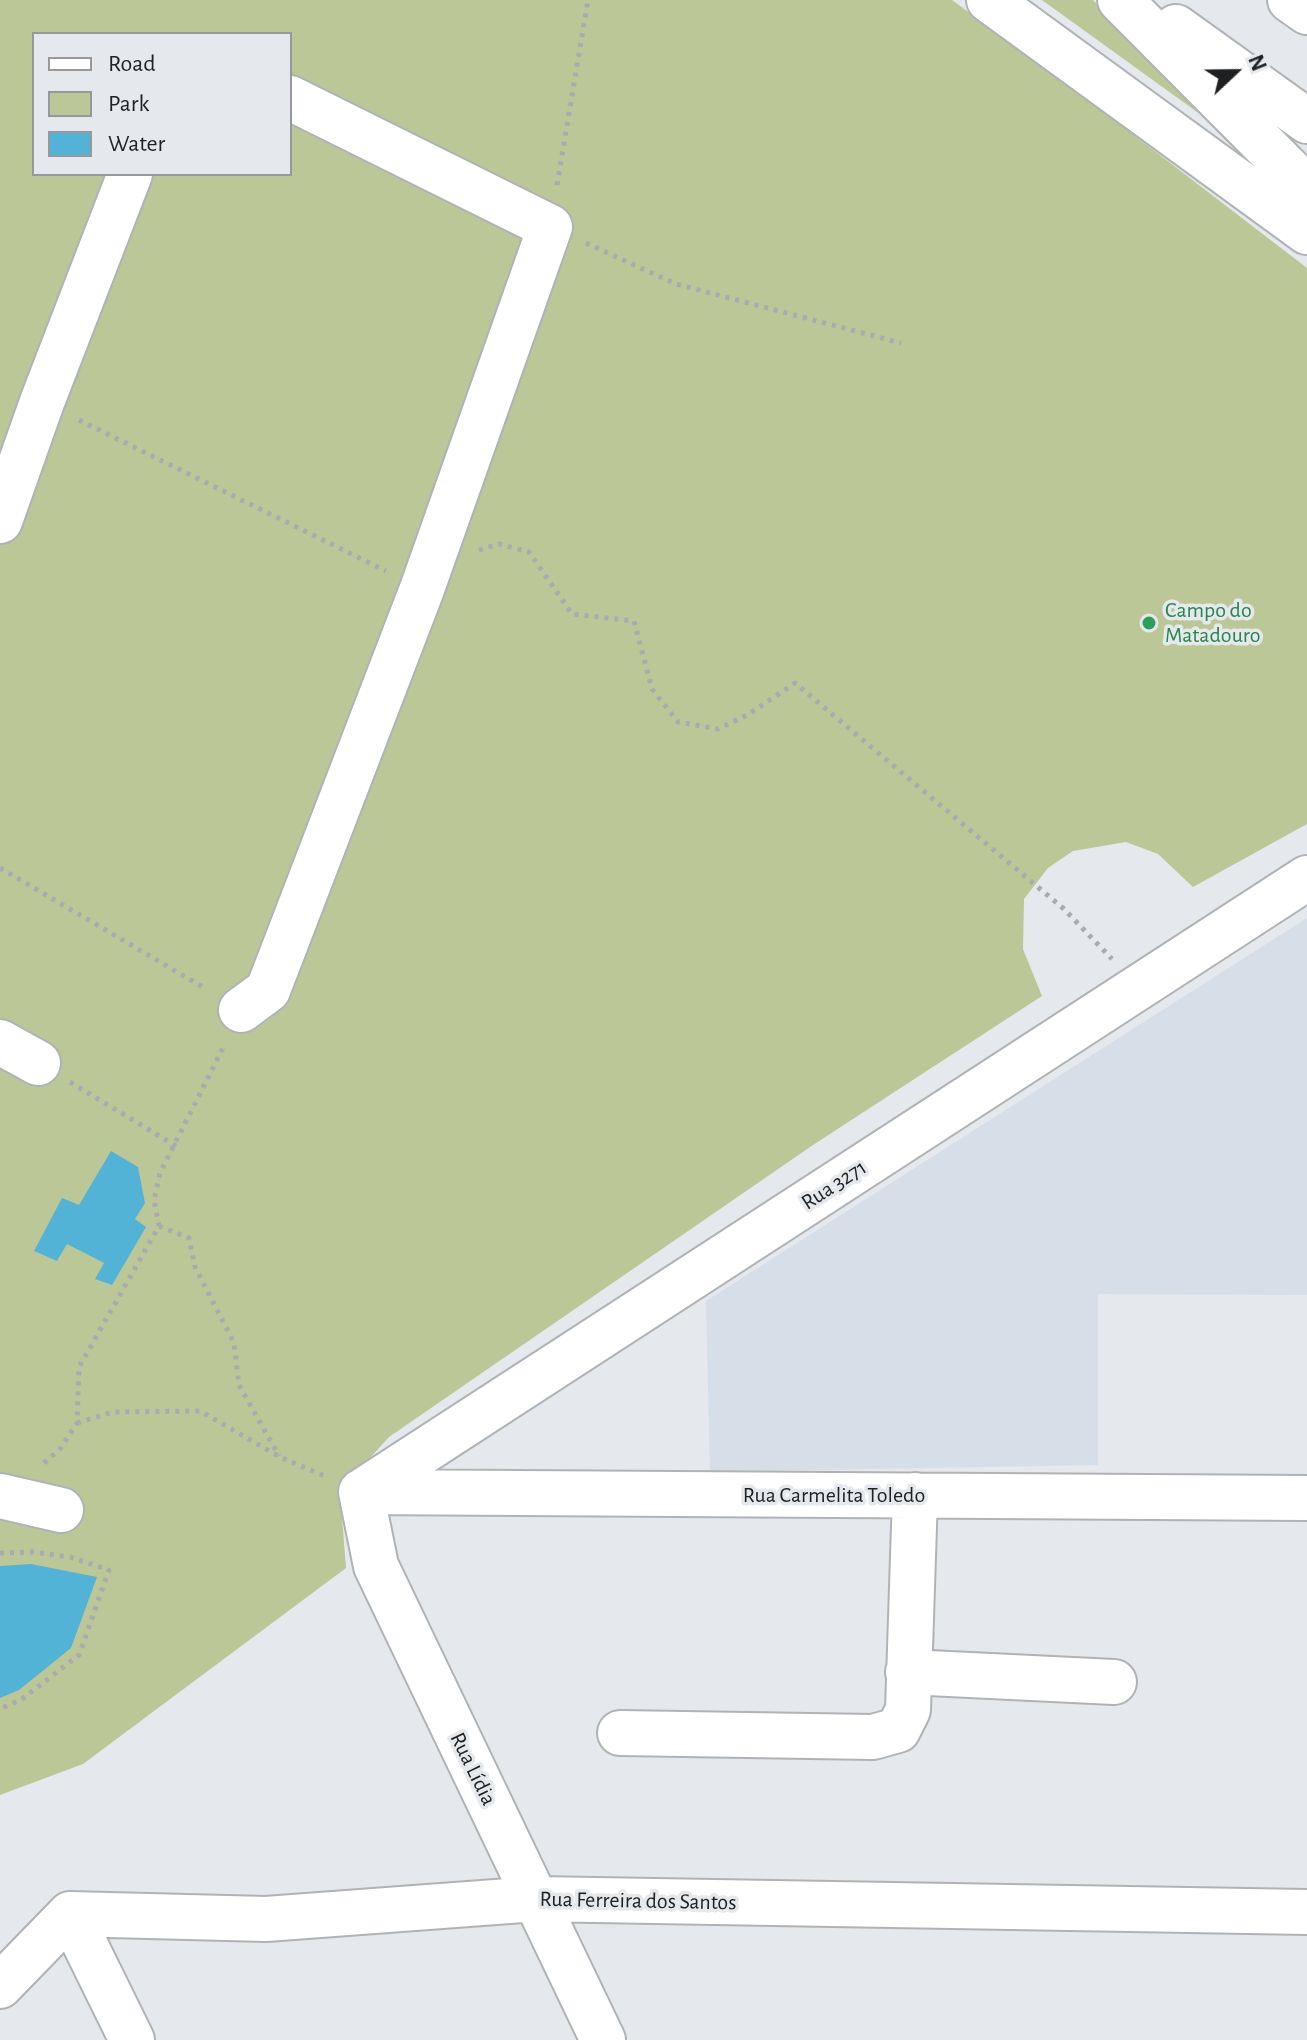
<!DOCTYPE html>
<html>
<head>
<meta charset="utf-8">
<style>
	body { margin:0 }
	#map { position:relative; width:1307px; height:2040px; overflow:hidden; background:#e5e8ec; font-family:"Alegreya Sans",sans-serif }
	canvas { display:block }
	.legend { position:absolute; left:32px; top:32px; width:260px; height:144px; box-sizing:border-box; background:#e5e8ec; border:2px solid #96989b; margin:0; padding:10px 14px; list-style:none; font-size:24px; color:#1f2022 }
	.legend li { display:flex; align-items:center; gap:16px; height:40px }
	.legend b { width:40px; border:2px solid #96989b }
	.north { position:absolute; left:1195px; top:32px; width:80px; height:80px; -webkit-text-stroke:6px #e5e8ec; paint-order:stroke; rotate:68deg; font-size:22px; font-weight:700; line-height:32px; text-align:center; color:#1f2022 }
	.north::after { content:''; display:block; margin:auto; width:28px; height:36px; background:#1f2022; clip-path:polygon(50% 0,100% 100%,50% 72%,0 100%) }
</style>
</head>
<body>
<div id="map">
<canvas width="1307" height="2040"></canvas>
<ul class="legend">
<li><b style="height:10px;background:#fff"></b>Road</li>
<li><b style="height:22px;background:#bcc798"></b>Park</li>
<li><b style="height:22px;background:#52b3d6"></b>Water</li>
</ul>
<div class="north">N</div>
</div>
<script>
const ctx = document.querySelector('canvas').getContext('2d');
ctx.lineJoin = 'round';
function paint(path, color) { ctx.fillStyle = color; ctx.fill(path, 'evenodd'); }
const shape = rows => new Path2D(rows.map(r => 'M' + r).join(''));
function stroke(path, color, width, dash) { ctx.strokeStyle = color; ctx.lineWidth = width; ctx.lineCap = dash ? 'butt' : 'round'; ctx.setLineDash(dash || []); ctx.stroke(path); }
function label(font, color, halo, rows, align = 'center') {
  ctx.font = font + ' "Alegreya Sans",sans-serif'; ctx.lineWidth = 7; ctx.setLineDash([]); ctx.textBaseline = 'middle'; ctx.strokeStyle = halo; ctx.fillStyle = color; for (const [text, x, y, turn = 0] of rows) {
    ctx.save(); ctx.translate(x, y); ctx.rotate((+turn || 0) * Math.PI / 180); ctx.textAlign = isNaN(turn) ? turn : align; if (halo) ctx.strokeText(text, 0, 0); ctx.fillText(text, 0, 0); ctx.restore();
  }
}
const built = shape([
	[1307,918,1307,1295,1098,1294,1098,1465,710,1472,706,1301]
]);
const green = shape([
	[0,0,952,0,1070,86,1307,268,1307,824,1193,887,1158,854,1126,842,1073,851,1048,868,1024,899,1023,949,1042,996,813,1145,389,1437,340,1491,346,1568,83,1764,0,1795],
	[34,34,290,34,290,174,34,174],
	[1042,0,1093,0,1222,130]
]);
const water = shape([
	[111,1151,138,1167,145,1203,135,1219,146,1227,112,1285,95,1279,104,1263,67,1244,57,1261,34,1251,62,1198,79,1205],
	[31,1564,97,1577,71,1648,19,1690,0,1698,0,1566]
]);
const path = shape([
	[557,185,588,0],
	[586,243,676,284,901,343],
	[79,420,386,571],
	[479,550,499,544,529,552,572,614,634,621,652,689,678,722,718,729,749,714,795,683,1064,909,1112,959],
	[0,868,206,989],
	[70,1082,176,1146],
	[159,1226,189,1238,195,1267,234,1343,239,1385,279,1456],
	[77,1423,113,1412,200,1411,280,1457,327,1477],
	[44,1463,60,1449,77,1423,79,1367,159,1226,154,1200,160,1173,225,1044],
	[0,1553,33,1552,70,1557,109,1570,79,1655,22,1699,0,1709]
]);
const minor = shape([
	[0,521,42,402,130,174],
	[241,1010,268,990,422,589,550,227,290,98],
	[0,1042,38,1063],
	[361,1492,1307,878],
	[361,1492,1307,1498],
	[361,1492,376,1566,603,2040],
	[0,1496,61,1510],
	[908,1672,1114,1682],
	[620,1733,873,1737,898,1730,908,1710,915,1495],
	[70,1914,132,2040],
	[0,1986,70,1914,266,1919,536,1899,1307,1912]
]);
const major = shape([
	[989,0,1307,232]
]);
const highway = shape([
	[1120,0,1307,188],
	[1290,0,1307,12],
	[1176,27,1307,121]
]);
const markers = [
	[1149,623,8,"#2e9e5b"]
];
const leisureNames = [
	["Campo do",1165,610],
	["Matadouro",1165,635]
];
const streetNames = [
	["Rua 3271",834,1185,-33],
	["Rua Carmelita Toledo",834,1495],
	["Rua Lídia",473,1769,64],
	["Rua Ferreira dos Santos",638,1901,1]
];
paint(built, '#d6dee8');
paint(green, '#bcc798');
paint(water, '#52b3d6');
stroke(minor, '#b0b3b6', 48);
stroke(major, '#b0b3b6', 48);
stroke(highway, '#b0b3b6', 48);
stroke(path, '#a9abaf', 5, [4, 6]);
stroke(minor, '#fff', 44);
stroke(major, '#fff', 44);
stroke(highway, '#fff', 44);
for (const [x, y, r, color] of markers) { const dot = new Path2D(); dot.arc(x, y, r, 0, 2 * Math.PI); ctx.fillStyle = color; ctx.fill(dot); stroke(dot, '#e5e8ec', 3); }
label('22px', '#27864d', '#e5e8ec', leisureNames, 'left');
label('22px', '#1f2022', '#e5e8ec', streetNames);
</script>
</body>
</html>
